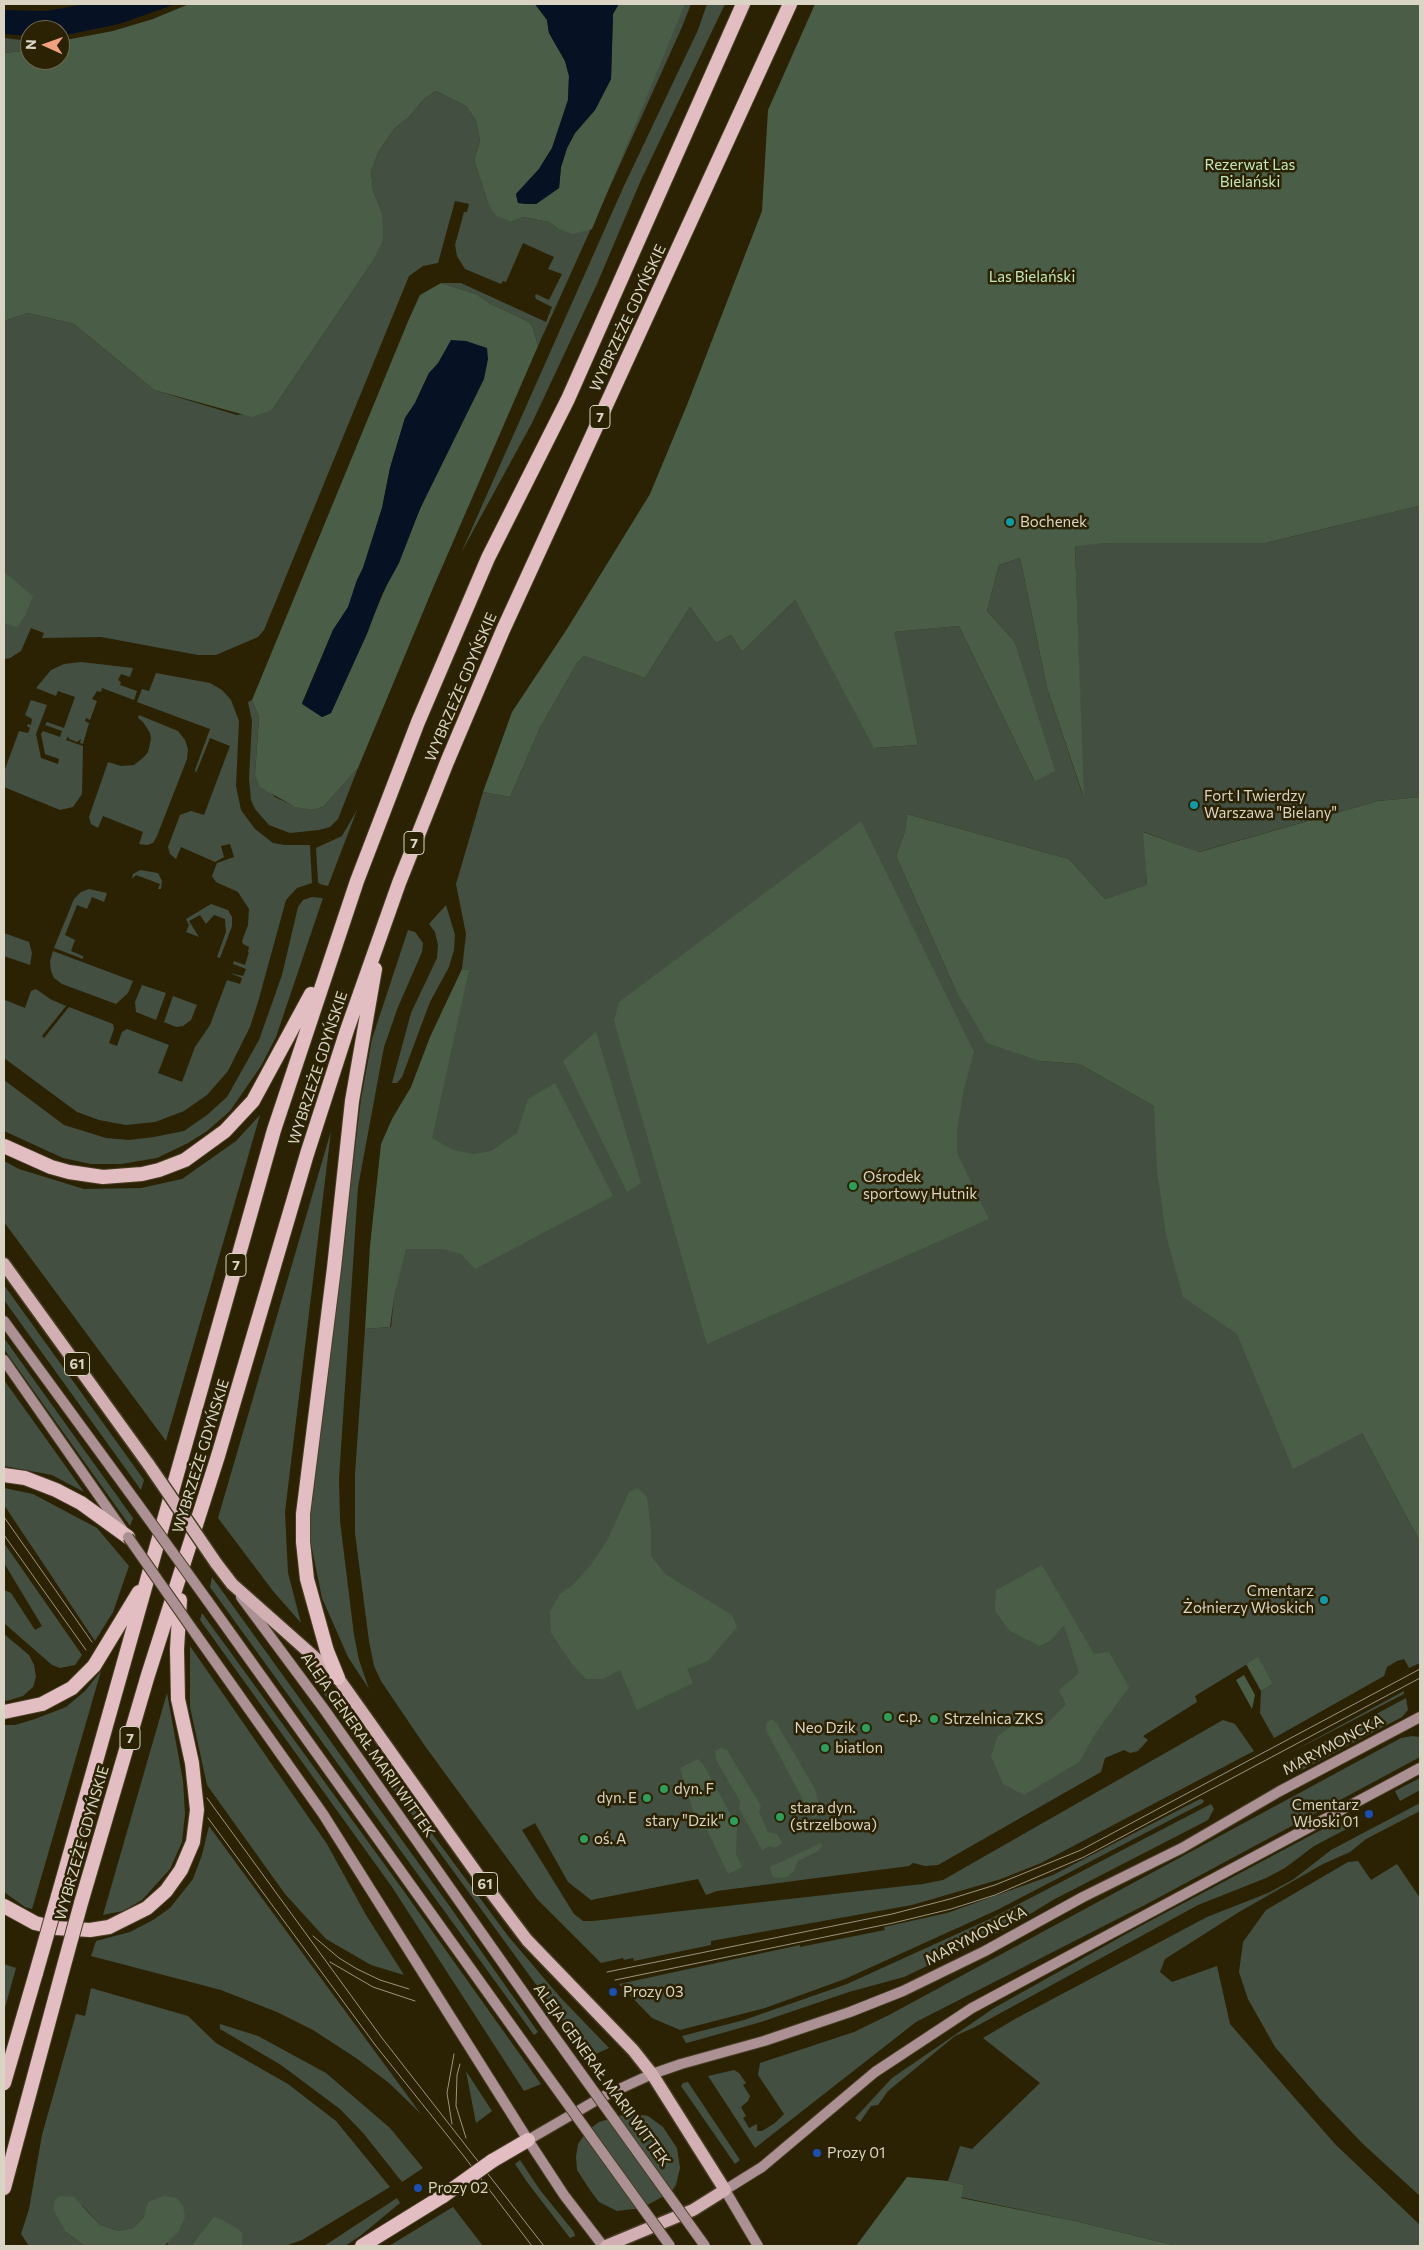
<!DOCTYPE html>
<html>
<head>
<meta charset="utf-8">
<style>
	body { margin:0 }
	#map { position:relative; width:1424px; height:2250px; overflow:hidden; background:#2b2204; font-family:Commissioner,sans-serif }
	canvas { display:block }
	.frame { position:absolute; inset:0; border:5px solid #d9d4c3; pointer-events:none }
	.north { position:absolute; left:20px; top:20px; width:50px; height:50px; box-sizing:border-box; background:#2b2204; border:1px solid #716950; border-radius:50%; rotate:272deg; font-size:14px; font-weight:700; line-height:20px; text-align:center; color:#d9d4c3 }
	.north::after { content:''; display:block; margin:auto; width:18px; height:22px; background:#f2a17e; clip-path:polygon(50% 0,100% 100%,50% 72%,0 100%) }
</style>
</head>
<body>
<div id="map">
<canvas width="1424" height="2250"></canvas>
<div class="frame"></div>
<div class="north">N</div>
</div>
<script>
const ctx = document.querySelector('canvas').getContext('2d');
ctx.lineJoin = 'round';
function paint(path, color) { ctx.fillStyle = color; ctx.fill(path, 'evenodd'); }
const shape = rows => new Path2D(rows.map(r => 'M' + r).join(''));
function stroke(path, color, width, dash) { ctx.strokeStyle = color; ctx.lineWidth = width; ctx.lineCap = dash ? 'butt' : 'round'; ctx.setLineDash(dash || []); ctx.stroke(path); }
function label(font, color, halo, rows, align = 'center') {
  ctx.font = font + ' Commissioner,sans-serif'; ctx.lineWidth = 5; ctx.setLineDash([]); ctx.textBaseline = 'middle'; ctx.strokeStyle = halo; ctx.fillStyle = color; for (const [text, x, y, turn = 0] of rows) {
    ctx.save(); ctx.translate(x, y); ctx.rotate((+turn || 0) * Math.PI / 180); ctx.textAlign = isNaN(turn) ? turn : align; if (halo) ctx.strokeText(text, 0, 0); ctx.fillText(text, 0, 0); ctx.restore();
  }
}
const green = shape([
	[685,4,691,4,682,27,538,346,533,328,529,322,491,304,476,294,441,283,461,283,546,322,552,307,536,299,535,296,536,294,549,300,562,274,548,269,554,257,523,243,506,282,503,281,501,284,465,269,457,256,455,245,464,212,467,212,469,204,455,201,438,263,423,266,409,276,264,630,258,637,216,655,198,655,101,637,42,638,44,633,31,628,21,651,10,658,4,659,4,321,28,313,74,324,154,390,237,415,272,410,371,264,382,213,373,190,371,171,379,151,394,129,409,117,425,98,436,91,466,106,476,121,480,141,474,160,489,206,511,222,523,217,549,222,558,229],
	[707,4,725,4,641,180,597,284,532,423,461,553,623,188,698,30],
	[4,38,30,41,30,50,4,53],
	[1419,506,1420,797,1378,801,1198,852,1144,832,1147,886,1105,899,1069,859,907,814,905,831,896,856,956,991,1040,1061,1079,1064,1215,1140,1420,1279,1362,1433,1420,1542,1420,1663,1409,1668,1404,1659,1397,1661,1387,1667,1384,1676,1274,1738,1260,1713,1261,1691,1273,1684,1257,1658,1195,1696,1197,1702,1143,1736,1148,1740,1138,1751,1130,1753,1124,1750,1105,1758,1101,1772,938,1865,925,1866,913,1863,909,1866,717,1891,706,1895,698,1879,591,1900,568,1882,535,1823,522,1830,574,1914,583,1921,593,1921,923,1884,943,1880,1223,1720,1235,1724,1254,1751,1041,1863,1001,1879,912,1905,711,1941,711,1945,634,1961,633,1958,624,1960,623,1958,601,1963,537,1899,425,1746,381,1681,374,1666,369,1641,355,1533,355,1474,365,1329,391,1327,394,1298,468,970,462,969,466,934,456,884,483,792,510,797,540,728,577,663,584,656,645,678,690,607,716,643,731,635,742,652,795,600,875,748,918,745,893,632,959,626,1035,782,1054,771,1015,642,987,611,999,565,1020,558,1047,688,1083,796,1075,545,1107,543,1265,543],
	[81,662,133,668,130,677,121,674,118,680,121,682,120,685,137,691,134,700,102,688,101,692,97,691,92,699,97,701,90,720,86,718,85,721,89,723,83,744,80,743,81,739,77,742,69,739,68,736,66,740,83,746,82,794,73,807,60,810,4,787,4,772,19,731,28,733,30,728,27,726,28,724,31,725,32,719,25,715,31,700,47,705,36,734,41,758,58,764,59,759,45,754,41,734,43,731,60,737,62,731,45,725,47,722,64,728,75,697,58,691,56,696,36,688,51,670,64,664],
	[156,673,210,683,222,690,231,700,239,721,236,786,241,810,255,829,273,843,284,845,310,845,312,883,297,888,286,900,258,1002,250,1027,228,1071,207,1095,184,1111,155,1122,126,1125,99,1120,77,1112,4,1058,4,1004,5,1000,25,1008,31,991,36,989,50,999,66,1006,42,1036,44,1038,69,1007,113,1024,114,1029,109,1043,117,1046,122,1032,127,1029,169,1045,158,1073,182,1082,195,1047,210,1025,227,980,240,984,242,978,230,973,243,976,246,969,233,964,234,961,245,965,249,952,248,952,249,947,243,944,242,941,248,925,249,909,238,892,216,882,212,876,217,863,234,857,230,844,221,846,224,857,215,862,181,847,176,859,170,854,168,847,180,815,191,811,204,815,230,746,210,738,196,773,195,770,210,729,137,702,142,689,149,691],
	[252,700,259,717,255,774,275,797,296,807,312,810,323,807,358,768,338,819,330,827,319,830,290,833,269,825,255,809,251,800,249,779,252,721,248,702],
	[139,715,178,731,185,740,188,749,187,759,157,836,153,843,147,845,139,844,143,832,103,816,98,828,91,824,89,817,108,762,121,766,134,765,144,757,148,752,151,739,150,733,143,722,138,718],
	[357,810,328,886,320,884,318,882,316,848,342,836],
	[140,870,158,873,162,881,161,889,158,889,160,884,136,875,132,879,133,874],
	[89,889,107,893,104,902,92,897,87,909,77,905,65,935,75,940,71,951,83,956,83,959,54,948,74,899,81,892],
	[312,897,323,898,276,1037,261,1066,230,1111,207,1131,188,1143,157,1158,121,1164,91,1164,63,1158,4,1131,4,1080,64,1125,106,1138,129,1140,154,1137,184,1131,207,1115,227,1097,259,1040,282,975,298,907,303,900],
	[211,904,228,910,232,917,232,926,220,958,217,957,226,932,225,919,214,915,206,924,200,915,189,921,199,937,186,932,189,925,186,919],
	[446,905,455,935,454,950,449,967,430,1002,402,1077,397,1083,392,1083,411,1013,437,958,438,945,435,932,429,924],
	[408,930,415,932,423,943,422,952,398,1007,384,1047,358,1187,339,1479,340,1521,354,1635,359,1660,369,1689,348,1657,322,1598,310,1539,311,1505,361,1099,372,1039],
	[4,933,29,942,32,953,30,965,4,956],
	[53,951,133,981,128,993,116,1004,62,984,54,978,51,971,50,961],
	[142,985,166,993,156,1020,136,1012,135,1002],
	[173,996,197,1005,191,1020,183,1026,176,1027,164,1022],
	[260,1115,167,1437,166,1441,4,1222,4,1161,19,1169,84,1189,141,1188,182,1179,236,1141],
	[331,1131,285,1512,288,1573,301,1623,273,1591,218,1518],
	[4,1285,144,1480,141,1490,4,1300],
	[4,1338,133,1518,130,1526,4,1349],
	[4,1380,84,1492,52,1475,4,1466],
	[4,1488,33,1494,97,1528,129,1566,113,1612,95,1641,4,1505],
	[4,1543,82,1655,75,1665,60,1668,52,1665,4,1623,4,1590,11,1593,35,1630,42,1626,4,1563],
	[212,1577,448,1904,538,2032,534,2035,210,1587],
	[202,1613,398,1883,541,2084,524,2091,392,1887,200,1620],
	[4,1634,29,1655,34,1665,36,1677,33,1687,23,1696,7,1701,4,1700],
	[190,1646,327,1844,366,1915,404,1975,371,1965,326,1939,285,1894,207,1785,190,1707],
	[101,1671,32,1909,25,1907,4,1892,4,1725,15,1725,35,1719,66,1707,85,1691],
	[324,1688,508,1936,560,1997,609,2048,589,2057,321,1690],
	[1404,1691,1404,1694,1286,1755],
	[167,1693,183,1781,185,1814,182,1842,170,1869,142,1900,123,1911,103,1915],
	[1406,1698,1408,1710,1402,1717,1300,1771,1288,1771,1281,1765],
	[1412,1736,1420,1737,1420,1757,1143,1906,916,2022,755,2148,708,2076,734,2070,739,2073,746,2083,743,2085,750,2096,748,2101,741,2107,746,2116,743,2118,749,2128,757,2124,757,2131,762,2131,775,2123,784,2114,758,2075,760,2063,854,2032,889,2015,1401,1738],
	[1420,1778,1420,1790,1400,1801,1395,1791],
	[1200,1799,1204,1800,1203,1803,997,1910,845,1979,765,2008,680,2030,652,2018,619,1984,800,1945,800,1947,885,1930,884,1927,947,1913,1053,1875],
	[1420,1803,1420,1811,1366,1839,1350,1852,1323,1864,1239,1912,1165,1959,1160,1972,1172,1982,1217,1966,1230,2024,1335,2144,1420,2225,1420,2246,1177,2246,1075,2221,960,2197,964,2185,948,2181,960,2146,972,2149,1040,2083,983,2038,1015,2019,1207,1917,1268,1893,1294,1879,1331,1850],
	[1211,1804,1214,1809,1208,1820,1053,1900,1009,1927,904,1977,849,1992,761,2022,694,2041,686,2043,682,2036,744,2020,847,1984,992,1918],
	[1351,1814,1356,1824,1314,1846,1285,1868,1266,1878,1198,1905,975,2027,955,2036,888,2091,878,2105,871,2106,860,2122,855,2118,892,2078,994,2008,1135,1929],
	[209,1826,228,1852,421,2114,389,2083,356,2058,313,2030,277,2012,221,1990,91,1956,96,1941,130,1932,153,1920,170,1908,193,1879,202,1855],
	[1358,1861,1371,1880,1397,1864,1420,1898,1420,2196,1363,2144,1321,2100,1275,2047,1248,1999,1239,1972,1243,1942,1266,1910,1348,1862],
	[4,1964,16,1968,4,2011],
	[91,1988,188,2016,216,2043,288,2084,336,2121,390,2187,302,2240,285,2246,242,2246,242,2232,198,2238,191,2246,164,2246,168,2244,149,2202,143,2218,133,2228,118,2231,99,2224,82,2205,66,2232,85,2246,29,2246,21,2234,29,2209,42,2135,76,2014,85,2016],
	[220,2024,258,2036,326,2073,390,2128,423,2168,402,2182,364,2134,340,2109,281,2065,220,2029],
	[466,2071,492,2111,476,2123],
	[688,2082,740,2160,735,2164,681,2086,683,2083],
	[629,2113,648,2116,663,2127,677,2148,680,2168,676,2185,671,2192,642,2208,617,2211,599,2202,590,2190,577,2170,576,2157,578,2144,587,2131,599,2122],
	[520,2160,540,2190,574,2232,575,2236,570,2238,527,2182,515,2164],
	[397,2198,400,2203,360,2236,345,2246,324,2246],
	[453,2207,483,2246,389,2246]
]);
const forest = shape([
	[189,4,535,4,547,20,549,33,565,61,569,76,568,100,552,148,539,169,516,194,518,203,527,204,536,204,559,188,561,167,567,148,575,133,595,110,611,79,613,14,618,5,685,4,592,229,573,234,558,229,549,222,523,217,511,222,497,216,489,206,474,160,480,141,476,121,466,106,436,91,425,98,409,117,394,129,379,151,371,171,373,190,382,213,383,240,371,264,272,410,252,417,154,390,74,324,28,313,4,321,4,53,30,50,30,60,60,60,60,41,113,31,153,19],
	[815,4,1420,4,1420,523,1419,506,1265,543,1107,543,1075,546,1084,798,1047,688,1020,558,999,565,987,611,1015,642,1055,771,1035,782,959,626,894,632,918,745,874,748,795,600,742,652,731,635,716,643,690,607,645,678,584,656,577,663,540,728,510,797,483,792,512,712,567,629,650,494,687,405,762,211,768,110],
	[441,283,476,294,491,304,529,322,533,328,538,346,433,588,358,768,323,807,312,810,295,807,260,787,255,774,259,717,252,700,409,319,420,295],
	[466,341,476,346,420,509,331,713,322,717,302,703,333,630,348,608,357,580,363,568,382,508,390,468,405,418,415,403,429,373],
	[4,572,33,596,25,616,17,627,4,623],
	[1420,797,1420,1542,1362,1433,1293,1469,1237,1334,1183,1297,1166,1235,1157,1170,1154,1106,1079,1064,1040,1061,987,1043,956,991,896,856,905,831,907,814,1069,859,1105,899,1147,885,1143,832,1199,852,1378,801],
	[861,821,974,1052,964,1088,957,1130,957,1153,989,1219,707,1344,614,1021,619,1002],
	[462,969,469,970,432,1138,453,1150,474,1154,491,1151,517,1133,528,1099,555,1083,613,1196,475,1269,461,1254,443,1249,406,1249,394,1298,390,1327,365,1329,370,1246,381,1144,392,1119,411,1087,430,1037],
	[596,1032,641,1183,627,1192,563,1061],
	[638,1488,647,1497,651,1531,651,1556,665,1574,732,1615,737,1627,708,1661,687,1669,693,1683,637,1710,620,1670,603,1679,586,1679,572,1664,551,1633,550,1611,560,1594,574,1584,593,1562,608,1539,629,1492],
	[1042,1565,1094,1654,1109,1652,1129,1687,1095,1734,1079,1762,1024,1795,1003,1784,991,1756,998,1736,1020,1719,1044,1727,1066,1704,1059,1690,1079,1673,1064,1625,1050,1641,1039,1646,1009,1630,995,1611,996,1590],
	[1258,1657,1273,1684,1261,1691,1246,1664],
	[1244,1675,1255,1695,1252,1709,1236,1680],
	[771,1719,777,1724,815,1789,821,1812,815,1818,812,1817,766,1730,766,1724],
	[721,1748,727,1750,761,1806,759,1812,768,1832,777,1834,782,1843,775,1848,770,1846,762,1850,739,1808,740,1801,716,1760,715,1751],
	[698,1759,703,1764,737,1826,736,1854,742,1867,728,1874,707,1830,699,1830,680,1768],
	[821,1843,822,1846,818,1851,798,1861,794,1871,787,1877,776,1878,772,1876,770,1867],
	[907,2177,948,2181,964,2185,961,2198,1075,2221,1177,2246,856,2246],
	[60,2196,74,2197,99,2224,118,2231,133,2228,143,2218,148,2202,164,2196,177,2198,183,2206,185,2217,178,2232,164,2246,85,2246,66,2232,53,2209,55,2200],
	[214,2217,223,2220,242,2232,242,2246,191,2246]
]);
const water = shape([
	[85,4,176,4,119,24,66,35,60,35,60,30,30,30,30,36,4,34,4,10,46,11],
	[535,4,619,4,613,14,611,79,595,110,575,133,567,148,561,167,559,188,536,204,527,204,518,203,516,194,539,169,552,148,568,100,569,76,565,61,549,33,547,20],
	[451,340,466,341,487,348,488,359,484,379,420,509,399,563,382,594,367,634,331,713,322,717,302,704,333,630,348,607,357,580,363,568,382,508,390,468,405,418,415,403,429,373,438,363]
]);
const secondary = shape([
	[4,1321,137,1503],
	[4,1360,122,1529],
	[241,1597,324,1709,547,2026],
	[207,1600,523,2042],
	[195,1633,323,1814,528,2140,564,2195,603,2246],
	[528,2140,602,2097,652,2074,681,2064,764,2041,850,2012,903,1991,985,1951,1083,1897,1182,1848,1280,1791,1420,1717],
	[758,2246,725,2190,762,2167,875,2072,972,2008,1420,1768]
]);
const primary = shape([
	[4,1264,149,1465],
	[216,1563,232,1584,338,1678,478,1875,527,1940,633,2050,652,2074,725,2190,693,2210,606,2246]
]);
const trunk = shape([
	[4,1146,51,1167,69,1172,103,1177,142,1174,159,1170,185,1160,225,1131,253,1101,311,994],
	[4,1475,25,1478,56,1490,81,1503,128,1537],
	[338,1678,327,1651,307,1579,303,1542,303,1514,334,1268,352,1101,375,969],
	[4,1712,42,1704,72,1688,94,1666,139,1592],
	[58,1896,274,1130,357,881,418,722,488,558,568,399,743,4],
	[81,1903,148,1675,218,1456,307,1154,347,1030,399,883,447,762,503,630,790,4],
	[4,1906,35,1923,55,1928,90,1930,109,1927,147,1908,166,1891,181,1870,193,1842,197,1810,192,1763,178,1699,177,1649,180,1600],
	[4,2083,36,1973],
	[492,2161,528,2140],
	[4,2188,60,1980],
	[362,2246,443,2196]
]);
const tram = shape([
	[4,1517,92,1642],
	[4,1535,86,1650],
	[207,1798,382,2038,544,2246],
	[208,1818,376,2046,463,2155,532,2246],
	[313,1936,339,1958,357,1969,380,1980,409,1989],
	[330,1962,373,1987,415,2001],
	[607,1972,892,1914,950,1899,995,1885,1081,1850,1420,1669],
	[615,1980,893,1923,951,1909,995,1895,1084,1857,1420,1678],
	[460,2064,457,2075,456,2106,466,2138],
	[452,2124,447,2093,454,2054]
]);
const secondaryBridge = shape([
	[137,1503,207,1600],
	[128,1537,195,1633],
	[547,2026,705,2246],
	[523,2042,670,2246]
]);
const primaryBridge = shape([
	[149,1465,216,1563]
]);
const trunkBridge = shape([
	[36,1973,58,1896],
	[60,1980,81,1903],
	[443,2196,492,2161]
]);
const markers = [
	[1010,522,5,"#0f9aa8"],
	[1194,805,5,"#0f9aa8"],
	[853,1186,5,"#2e9e5b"],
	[1324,1600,5,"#0f9aa8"],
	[888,1717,5,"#2e9e5b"],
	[934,1719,5,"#2e9e5b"],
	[866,1728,5,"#2e9e5b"],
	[825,1748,5,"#2e9e5b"],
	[664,1789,5,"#2e9e5b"],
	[647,1798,5,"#2e9e5b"],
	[1369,1814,5,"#1a4fb4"],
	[780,1817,5,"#2e9e5b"],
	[734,1821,5,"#2e9e5b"],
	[584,1839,5,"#2e9e5b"],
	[613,1992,5,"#1a4fb4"],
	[817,2153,5,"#1a4fb4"],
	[418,2188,5,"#1a4fb4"]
];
const shields = [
	[600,417,20],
	[414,843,20],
	[236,1265,20],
	[77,1364,25],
	[130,1738,20],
	[485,1884,25]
];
const shieldNames = [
	["7",600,417],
	["7",414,843],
	["7",236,1265],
	["61",77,1364],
	["7",130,1738],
	["61",485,1884]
];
const parkNames = [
	["Rezerwat Las",1250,165],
	["Bielański",1250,182],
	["Las Bielański",1032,277]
];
const streetNames = [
	["WYBRZEŻE GDYŃSKIE",628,318,-65],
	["WYBRZEŻE GDYŃSKIE",461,687,-67],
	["WYBRZEŻE GDYŃSKIE",318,1068,-72],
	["WYBRZEŻE GDYŃSKIE",201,1456,-73],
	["ALEJA GENERAŁ MARII WITTEK",368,1745,55],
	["MARYMONCKA",1333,1745,-28],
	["WYBRZEŻE GDYŃSKIE",82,1843,-74],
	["MARYMONCKA",976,1936,-27],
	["ALEJA GENERAŁ MARII WITTEK",602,2075,54]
];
const poiNames = [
	["Bochenek",1020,522],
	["Fort I Twierdzy",1204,796],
	["Warszawa \"Bielany\"",1204,813],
	["Ośrodek",863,1177],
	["sportowy Hutnik",863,1194],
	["Cmentarz",1314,1591,"right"],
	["Żołnierzy Włoskich",1314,1608,"right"],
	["c.p.",898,1717],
	["Strzelnica ZKS",944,1719],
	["Neo Dzik",856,1728,"right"],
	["biatlon",835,1748],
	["dyn. F",674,1789],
	["dyn. E",637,1798,"right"],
	["Cmentarz",1359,1805,"right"],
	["Włoski 01",1359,1822,"right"],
	["stara dyn.",790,1808],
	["(strzelbowa)",790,1825],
	["stary \"Dzik\"",724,1821,"right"],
	["oś. A",594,1839],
	["Prozy 03",623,1992],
	["Prozy 01",827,2153],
	["Prozy 02",428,2188]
];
paint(green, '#435041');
paint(forest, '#4a5d47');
paint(water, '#061224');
stroke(secondary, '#473e23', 12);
stroke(primary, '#473e23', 15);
stroke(trunk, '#473e23', 16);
stroke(secondary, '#ab9094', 10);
stroke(primary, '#d1afb3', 12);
stroke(trunk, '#e2bdc2', 14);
stroke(tram, '#9b947f', 1);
stroke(secondaryBridge, '#473e23', 12, []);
stroke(primaryBridge, '#473e23', 15, []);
stroke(trunkBridge, '#473e23', 16, []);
stroke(secondaryBridge, '#ab9094', 10);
stroke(primaryBridge, '#d1afb3', 12);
stroke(trunkBridge, '#e2bdc2', 14);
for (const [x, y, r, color] of markers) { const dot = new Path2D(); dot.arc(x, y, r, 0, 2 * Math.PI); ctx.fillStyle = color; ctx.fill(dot); stroke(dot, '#2b2204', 2); }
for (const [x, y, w] of shields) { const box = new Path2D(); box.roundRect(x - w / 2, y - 11.5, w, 23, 4); ctx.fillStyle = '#2b2204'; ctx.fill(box); stroke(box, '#d9d4c3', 1); }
label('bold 14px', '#d9d4c3', null, shieldNames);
label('15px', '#c2e8bc', '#2b2204', parkNames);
label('15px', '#d9d4c3', '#2b2204', streetNames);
label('15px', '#d9d4c3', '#2b2204', poiNames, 'left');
</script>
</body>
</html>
